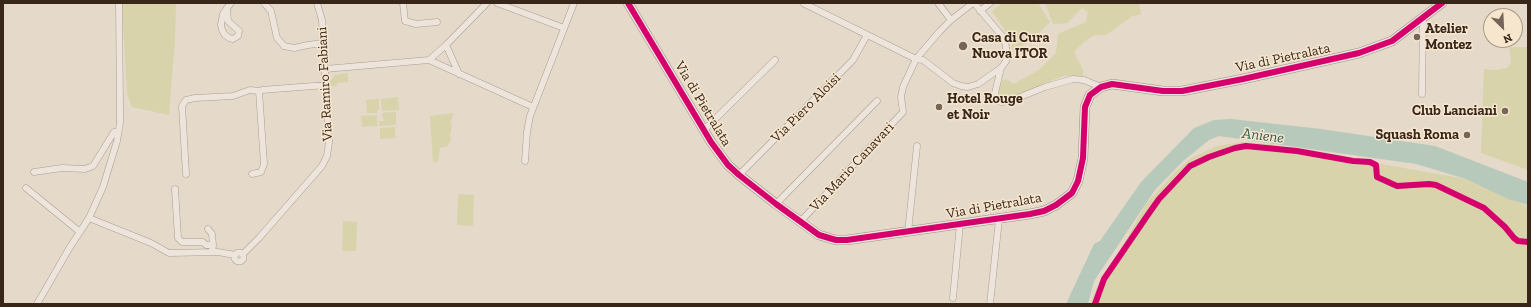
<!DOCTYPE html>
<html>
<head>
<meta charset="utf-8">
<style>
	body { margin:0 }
	#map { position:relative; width:1531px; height:307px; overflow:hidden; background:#e5d9c9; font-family:"Zilla Slab",serif }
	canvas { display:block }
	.frame { position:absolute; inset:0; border:4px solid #38261b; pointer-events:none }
	.north { position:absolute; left:1483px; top:8px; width:40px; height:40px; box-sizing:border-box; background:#f7e6ce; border:1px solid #ab9986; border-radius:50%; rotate:156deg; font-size:11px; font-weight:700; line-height:16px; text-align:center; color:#38261b }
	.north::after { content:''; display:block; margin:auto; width:14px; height:18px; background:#756558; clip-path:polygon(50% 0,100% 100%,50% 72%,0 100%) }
</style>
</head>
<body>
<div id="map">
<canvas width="1531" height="307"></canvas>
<div class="frame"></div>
<div class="north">N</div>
</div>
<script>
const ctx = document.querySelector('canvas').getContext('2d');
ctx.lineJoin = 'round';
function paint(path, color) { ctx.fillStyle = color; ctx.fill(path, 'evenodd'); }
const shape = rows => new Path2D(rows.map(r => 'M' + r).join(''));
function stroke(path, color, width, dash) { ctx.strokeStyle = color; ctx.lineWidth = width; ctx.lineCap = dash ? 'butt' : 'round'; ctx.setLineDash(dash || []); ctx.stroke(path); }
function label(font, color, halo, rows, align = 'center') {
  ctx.font = font + ' "Zilla Slab",serif'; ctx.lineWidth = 3; ctx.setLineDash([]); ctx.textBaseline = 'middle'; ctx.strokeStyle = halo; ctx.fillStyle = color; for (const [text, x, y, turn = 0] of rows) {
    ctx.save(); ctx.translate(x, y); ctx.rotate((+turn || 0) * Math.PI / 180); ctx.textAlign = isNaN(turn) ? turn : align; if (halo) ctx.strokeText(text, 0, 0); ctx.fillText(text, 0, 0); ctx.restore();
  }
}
const green = shape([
	[122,3,176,3,175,40,169,115,132,107,127,94],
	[1002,3,1038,3,1050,22,1035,37,1013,52,1011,41,1008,35,992,11],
	[1045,3,1139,3,1141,14,1133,16,1106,35,1094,35,1084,42,1074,52,1083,70,1083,76,1063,76,1012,97,1005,98,999,96,999,90,1002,81,1006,79,1014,84,1040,69,1056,53,1058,34,1086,22,1088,12,1082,8,1067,23,1053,24],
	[1509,47,1528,47,1528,170,1481,153,1484,69,1495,70,1507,68,1511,63],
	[348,73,348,82,337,83,337,86,330,86,330,81,335,75],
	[398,97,399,110,382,111,381,99],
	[379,99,379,110,377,110,377,113,367,113,366,100],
	[396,112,396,125,379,126,379,121,384,121,382,113],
	[454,113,450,122,452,124,450,135,451,140,448,146,440,148,438,162,433,162,430,116],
	[377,115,377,126,362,127,361,116],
	[395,127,396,138,380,139,380,128],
	[1242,142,1269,144,1466,179,1474,181,1528,207,1528,304,1091,304,1094,293,1107,274,1146,204,1175,172,1191,158,1217,146],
	[458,194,474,195,473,226,457,225],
	[343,221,357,222,356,251,342,251]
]);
const water = shape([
	[1231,119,1321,129,1435,146,1528,182,1528,205,1508,199,1466,179,1416,164,1219,136,1209,140,1182,162,1155,190,1094,281,1088,304,1066,304,1094,244,1100,241,1141,182,1194,128,1214,120]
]);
const street = shape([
	[264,3,271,11,277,38,284,46,294,48,308,45,323,43],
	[403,3,405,21,416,24,437,22],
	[497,3,564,28],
	[803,3,916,59,923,60,953,83,961,86,968,87,978,84,1001,68,1006,61,1007,53,1005,42,1003,37,974,3],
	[938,3,951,20],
	[227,8,228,21,239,31,238,36,233,39,229,38,225,35,222,30,221,25,223,14,227,8,231,3],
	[980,11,990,3],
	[446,45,459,74],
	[429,60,446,45,487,3],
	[1001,68,995,93,997,99,1001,102,1010,101,1045,87,1073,79,1084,80,1101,87],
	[325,69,429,60,533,107],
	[1422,94,1423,17],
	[704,130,775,60],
	[525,161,527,132,530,116,574,3],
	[34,172,62,168,85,169,93,166,114,132,118,133],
	[186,174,182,106,186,100,195,98,233,96,250,90,259,91,262,90,326,85],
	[252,174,261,172,264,164,259,91],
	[739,175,853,60,867,35],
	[26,188,80,232],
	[175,189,178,238,182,242,203,242,206,245,213,245,212,252],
	[776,204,877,101],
	[89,218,151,243,169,253,218,252,235,255],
	[800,222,903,112,901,97,903,87,916,59,940,31,951,20,973,3],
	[208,229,212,234,213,245],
	[908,232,917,146],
	'234.5 257a4.5 4.5 0 1 1 9 0a4.5 4.5 0 1 1-9 0Z',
	[243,254,259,238,322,166,327,156,329,142,322,20,317,3],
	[953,298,960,224],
	[37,304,70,247,89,218,103,187,117,141,120,123,120,110,119,3],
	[990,304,999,219]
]);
const secondary = shape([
	[628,3,711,142,728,165,739,175,776,204,819,235,836,240,847,240,1030,214,1044,211,1056,205,1072,193,1078,181,1083,158,1085,107,1090,95,1101,87,1112,84,1163,91,1182,91,1243,79,1359,53,1392,41,1442,3]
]);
const cycleway = shape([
	[628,3,711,142,728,165,739,175,776,204,819,235,836,240,847,240,1030,214,1044,211,1056,205,1072,193,1078,181,1083,158,1085,107,1090,95,1101,87,1112,84,1163,91,1182,91,1243,79,1359,53,1392,41,1442,3],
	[1095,304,1104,279,1147,216,1159,199,1190,166,1209,157,1235,148,1246,146,1297,151,1353,161,1370,162,1376,165,1377,177,1397,186,1429,184,1436,185,1484,208,1505,227,1514,238,1518,241,1528,242]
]);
const markers = [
	[1417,37,4,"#756558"],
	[963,46,5,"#756558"],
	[939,107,4,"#756558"],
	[1505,111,4,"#756558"],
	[1467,135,4,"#756558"]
];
const poiNames = [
	["Atelier",1425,29],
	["Montez",1425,45],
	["Casa di Cura",972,38],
	["Nuova ITOR",972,54],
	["Hotel Rouge",947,99],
	["et Noir",947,115],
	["Club Lanciani",1497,111,"right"],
	["Squash Roma",1459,135,"right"]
];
const streetNames = [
	["Via di Pietralata",1283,58,-12],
	["Via Ramiro Fabiani",325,84,-93],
	["Via di Pietralata",703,104,59],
	["Via Piero Aloisi",806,108,-45],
	["Via Mario Canavari",852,167,-47],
	["Via di Pietralata",994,206,-10]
];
const waterNames = [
	["Aniene",1263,136,7]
];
paint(green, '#d9d3ab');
paint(water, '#b6c9ba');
stroke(street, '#aa9e93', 7);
stroke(secondary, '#998e83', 10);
stroke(street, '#ede5dc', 6);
stroke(secondary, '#ede5dc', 9);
stroke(cycleway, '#d6006c', 6);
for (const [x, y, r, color] of markers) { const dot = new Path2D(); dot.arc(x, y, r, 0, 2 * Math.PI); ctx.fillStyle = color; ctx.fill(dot); stroke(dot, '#f7e6ce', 1.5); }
label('bold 14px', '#38261b', '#f7e6ce', poiNames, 'left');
label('14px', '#38261b', '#f7e6ce', streetNames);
label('italic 15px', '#2a5950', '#f7e6ce', waterNames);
</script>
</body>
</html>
